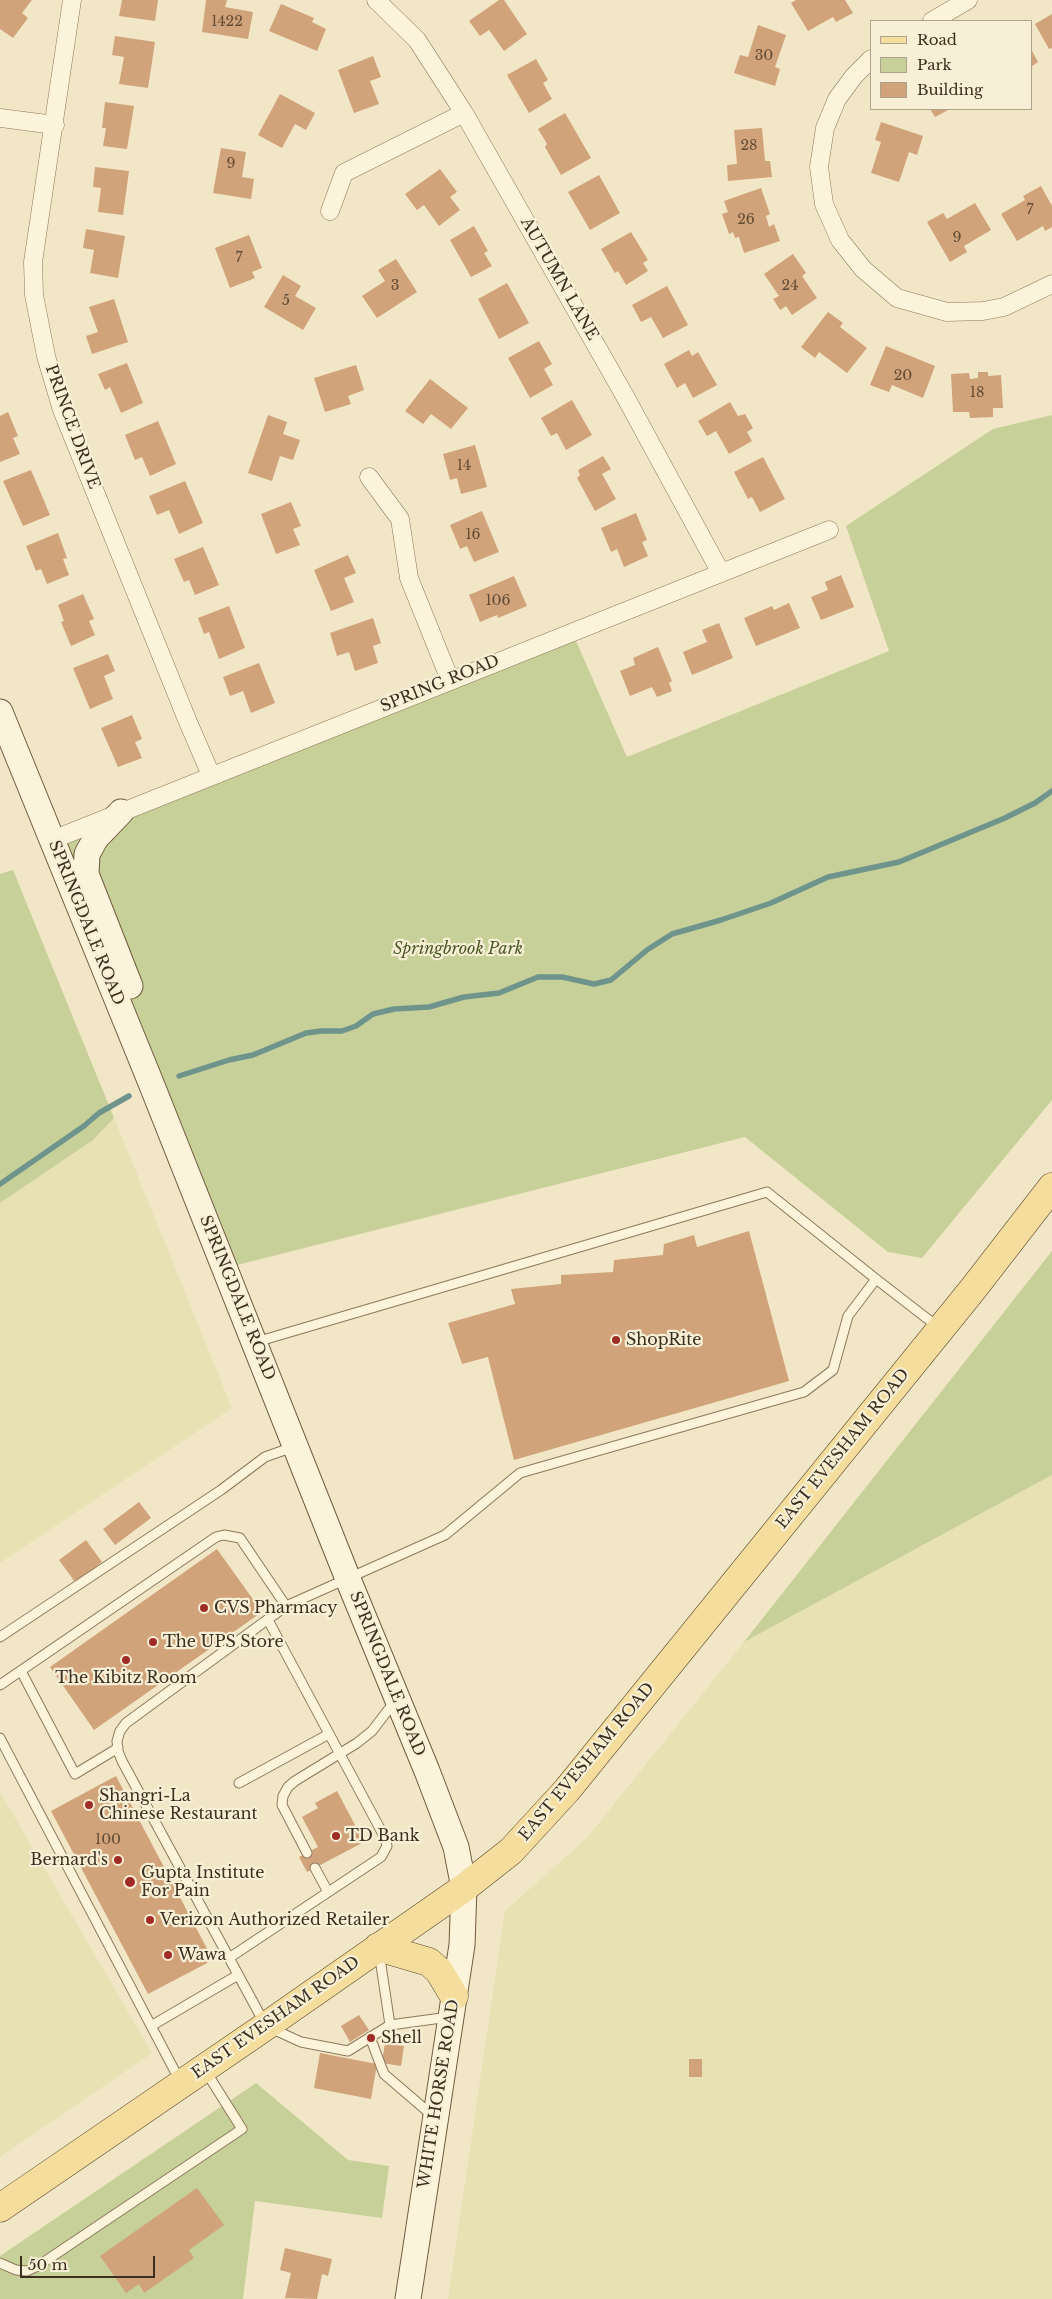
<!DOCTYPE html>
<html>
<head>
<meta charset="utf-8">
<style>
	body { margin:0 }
	#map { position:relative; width:1052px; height:2299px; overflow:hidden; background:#f1e6c6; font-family:"Libre Baskerville",serif }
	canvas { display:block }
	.legend { position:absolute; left:870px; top:20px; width:162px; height:90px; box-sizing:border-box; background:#f8f0d6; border:1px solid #ada38d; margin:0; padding:6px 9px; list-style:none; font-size:15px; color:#3d2f1f }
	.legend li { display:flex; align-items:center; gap:10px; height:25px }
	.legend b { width:25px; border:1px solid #ada38d }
	.scale { position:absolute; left:20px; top:2256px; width:135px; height:22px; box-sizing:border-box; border:2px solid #3d2f1f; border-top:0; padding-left:6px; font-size:15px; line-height:18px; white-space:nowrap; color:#3d2f1f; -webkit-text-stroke:4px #f8f0d6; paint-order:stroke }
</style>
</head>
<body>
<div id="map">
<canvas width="1052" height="2299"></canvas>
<ul class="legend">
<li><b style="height:6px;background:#f5de9d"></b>Road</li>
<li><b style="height:14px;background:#c7d099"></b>Park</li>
<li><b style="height:14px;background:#d1a37a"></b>Building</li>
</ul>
<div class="scale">50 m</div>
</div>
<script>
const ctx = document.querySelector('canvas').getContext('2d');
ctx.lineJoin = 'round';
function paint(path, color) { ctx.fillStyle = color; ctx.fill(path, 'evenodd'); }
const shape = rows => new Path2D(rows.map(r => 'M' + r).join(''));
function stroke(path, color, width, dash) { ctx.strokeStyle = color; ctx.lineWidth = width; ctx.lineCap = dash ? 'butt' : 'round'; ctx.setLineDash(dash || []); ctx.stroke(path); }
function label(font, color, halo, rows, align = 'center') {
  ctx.font = font + ' "Libre Baskerville",serif'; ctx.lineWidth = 4.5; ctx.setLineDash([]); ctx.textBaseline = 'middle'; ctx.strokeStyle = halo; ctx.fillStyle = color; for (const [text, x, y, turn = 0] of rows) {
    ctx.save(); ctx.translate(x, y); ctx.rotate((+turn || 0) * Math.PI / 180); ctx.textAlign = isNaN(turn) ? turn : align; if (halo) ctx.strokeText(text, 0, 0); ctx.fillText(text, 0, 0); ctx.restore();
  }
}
const farmland = shape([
	[114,1118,232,1408,0,1563,0,1203,93,1140],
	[1052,1475,1052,2299,448,2299,505,1911,586,1839,744,1642],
	[0,1792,152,2053,0,2157]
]);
const green = shape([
	[1052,415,1052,1100,922,1258,888,1252,745,1137,225,1268,52,840,572,632,627,757,889,651,846,526,993,429],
	[13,870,114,1118,93,1140,0,1203,0,874],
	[1052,1251,1052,1475,744,1642],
	[256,2083,348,2160,389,2166,382,2218,255,2201,243,2299,0,2299,0,2256]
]);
const stream = shape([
	[179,1076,229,1060,253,1055,306,1033,321,1031,342,1031,356,1026,373,1014,394,1009,429,1007,464,997,499,993,538,977,562,977,594,984,611,980,647,950,672,934,721,920,771,903,828,877,899,862,1005,818,1035,803,1052,791],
	[0,1184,84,1126,99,1113,129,1096]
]);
const building = shape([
	[0,0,32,0,22,13,28,18,13,38,0,29],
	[122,0,158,0,155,21,119,16],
	[206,0,227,0,225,7,253,12,248,39,202,32],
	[499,0,504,0,527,34,504,51,489,30,480,36,469,21],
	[796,0,845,0,853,13,836,22,833,17,808,31,791,3],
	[281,4,314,18,312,22,326,29,317,51,269,31],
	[1052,14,1052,48,1049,49,1035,24],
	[758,25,786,35,775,67,780,69,775,86,734,73,740,55,748,57],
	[115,36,155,42,148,88,119,84,124,57,112,55],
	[1031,49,1038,62,1031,67],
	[373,56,381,77,370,81,379,104,354,113,338,70],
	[536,59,548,80,543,83,552,99,529,113,507,75],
	[280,94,315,113,306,130,295,124,282,148,258,135],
	[105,102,134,106,127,149,103,146,106,128,102,128],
	[930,109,950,109,935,117],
	[565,113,591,158,561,175,545,147,547,144,538,129],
	[881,122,923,136,917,155,909,152,899,182,871,173,881,142,875,140],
	[762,128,765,161,770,161,772,177,728,181,727,165,737,164,734,130],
	[221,148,246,152,242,177,254,179,251,199,213,193],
	[95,167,129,171,123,215,98,212,101,188,93,187],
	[440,169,457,192,450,197,460,210,439,226,424,205,417,210,405,194],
	[599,175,620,213,590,230,568,192],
	[1041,186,1052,206,1052,227,1045,231,1043,226,1017,241,1001,214,1025,200,1023,196],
	[761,188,770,214,766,216,769,227,774,224,780,241,744,253,739,237,735,238,733,232,729,234,722,214,728,212,724,201],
	[975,203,991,230,964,246,967,252,950,262,927,222,943,213,947,219],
	[474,226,488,251,484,253,492,266,471,277,450,240],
	[86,229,125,236,118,278,90,273,94,250,83,248],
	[631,232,648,260,643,263,648,271,626,285,618,271,615,273,601,249],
	[249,235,262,268,252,272,255,278,230,288,215,248],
	[793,254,806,273,802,276,817,298,792,315,786,306,780,310,773,299,779,296,764,274],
	[396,259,417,292,377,318,362,296,385,281,378,270],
	[283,275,301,286,295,296,316,308,303,330,264,307],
	[507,283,529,323,499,339,478,299],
	[667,286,688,325,663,338,651,317,641,322,632,305],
	[114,299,128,342,92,354,86,336,98,332,89,307],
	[828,312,843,323,840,327,867,348,847,373,819,352,815,358,801,347],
	[539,341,552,364,544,369,553,385,530,398,508,358],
	[886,346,935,366,923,398,892,385,889,392,870,385],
	[689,350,692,356,698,352,717,385,693,398,685,383,677,388,664,364],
	[127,363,143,403,121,413,110,387,105,390,98,374],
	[356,365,364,390,348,396,351,404,325,412,314,378],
	[978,372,988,372,988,376,1001,375,1003,408,993,408,993,417,970,418,969,412,953,412,951,374,969,373,970,379,978,378],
	[430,379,468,408,451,429,431,414,423,424,405,411],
	[572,400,592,435,566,450,557,433,551,436,541,418],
	[730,402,738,416,745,414,753,428,747,432,752,441,729,454,716,431,707,436,698,421],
	[8,412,18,436,13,438,20,454,0,462,0,416],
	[268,415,287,422,283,434,300,440,293,460,280,456,272,481,248,473],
	[158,421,176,464,150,476,142,457,135,460,125,435],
	[475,445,487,487,461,494,457,478,450,480,443,454],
	[603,456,611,469,602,474,616,499,595,511,577,478,580,475,578,470],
	[763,457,785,499,760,512,752,497,748,499,734,472],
	[31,470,50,515,23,526,3,481],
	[185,481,203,523,179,534,169,510,157,515,149,496],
	[291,502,301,526,293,529,300,545,276,554,261,514],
	[482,511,499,552,474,562,467,546,460,549,450,525],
	[636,513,647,540,642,542,648,556,624,567,617,549,611,552,601,528],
	[58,533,67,558,63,559,69,575,47,584,41,569,36,571,26,546],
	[203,547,219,585,195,595,189,580,184,582,174,559],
	[348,555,356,573,344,578,354,602,331,611,314,570],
	[841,575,854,607,821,620,811,597,828,590,825,582],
	[514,576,527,606,498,618,497,615,480,622,469,595],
	[83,594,94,619,89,621,95,635,71,646,61,622,64,621,58,605],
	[789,603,800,628,756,646,744,618,772,606,774,610],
	[229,606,245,648,219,659,209,632,204,634,198,618],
	[373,618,381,643,373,646,378,663,355,671,349,652,337,656,330,633],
	[719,623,733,658,692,675,683,652,707,642,702,630],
	[658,647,672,681,669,683,672,691,657,697,652,687,630,696,620,671,635,665,633,658],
	[108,654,115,671,104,676,113,699,90,709,73,668],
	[259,663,275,703,251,713,243,691,230,696,223,677],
	[132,715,142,739,135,742,142,758,118,767,101,728],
	[749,1231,789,1381,514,1460,488,1357,462,1364,448,1323,515,1304,511,1289,561,1284,561,1275,613,1272,614,1260,663,1255,664,1244,694,1235,697,1247],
	[139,1502,151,1518,115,1545,103,1529],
	[86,1540,102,1562,75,1582,59,1560],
	[217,1549,262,1612,94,1730,50,1667],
	[116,1776,213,1960,148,1994,51,1811],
	[337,1791,364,1842,307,1872,299,1857,318,1847,302,1817,318,1808,315,1803],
	[359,2015,369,2030,350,2042,341,2026],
	[385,2043,404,2046,401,2066,382,2063],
	[320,2053,377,2064,371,2099,314,2088],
	[689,2059,702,2059,702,2077,689,2077],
	[197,2188,224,2225,189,2250,194,2258,144,2293,139,2284,126,2293,100,2256],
	[285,2248,332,2259,328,2276,322,2274,317,2299,285,2298,291,2273,280,2270]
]);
const lane = shape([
	[256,1342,767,1192,876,1279],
	[0,1637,221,1490,265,1457,293,1447],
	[21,1671,75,1774,118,1748],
	[0,1685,216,1537,224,1535,240,1538,286,1606],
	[0,1738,180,2081],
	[239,1783,329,1734],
	[307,1853,282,1805,283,1796,288,1787,295,1781,357,1743,372,1731,395,1701],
	[315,1868,328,1892],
	[379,1952,390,2025,348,2051,301,2042,266,2026,122,1761,118,1751,117,1741,120,1731,126,1723,286,1606,445,1535,520,1473,804,1392,833,1370,848,1316,876,1279,938,1327],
	[229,1958,381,1857,387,1846,385,1838,268,1620],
	[390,2025,449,2017],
	[151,2026,238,1975],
	[370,2037,384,2074,433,2116],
	[0,2263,16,2270,27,2271,38,2266,242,2129,205,2070]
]);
const street = shape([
	[72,0,33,262,34,295,46,356,62,410,188,722,211,775],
	[376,0,417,40,464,113,626,398,721,573],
	[932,21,968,0],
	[871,59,854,76,837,99,825,128,819,167,824,204,840,240,863,269,897,298,947,312,983,311,1004,307,1052,284],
	[0,118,55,125],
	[330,211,344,173,464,113],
	[369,477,400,519,409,578,450,680],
	[52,840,829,530]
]);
const secondary = shape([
	[0,712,151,1083,348,1579,427,1771,456,1847,464,1888,462,1945,408,2299],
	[121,812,96,838,87,854,86,874,130,986]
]);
const primary = shape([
	[378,1947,429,1962,439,1971,454,1996],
	[0,2208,266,2026,464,1888,511,1851,567,1790,973,1289,1052,1187]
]);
const markers = [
	[616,1340,5,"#a02c27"],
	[204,1608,5,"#a02c27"],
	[153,1642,5,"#a02c27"],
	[126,1660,5,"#a02c27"],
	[89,1805,5,"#a02c27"],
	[336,1836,5,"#a02c27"],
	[118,1860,5,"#a02c27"],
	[130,1882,6,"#a02c27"],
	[150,1920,5,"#a02c27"],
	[168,1955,5,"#a02c27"],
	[371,2038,5,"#a02c27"]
];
const numberNames = [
	["1422",227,22],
	["30",764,56],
	["28",749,146],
	["9",231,164],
	["7",1030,210],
	["26",746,220],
	["9",957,238],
	["7",239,258],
	["3",395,286],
	["24",790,286],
	["5",286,301],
	["20",903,376],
	["18",977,393],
	["14",464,466],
	["16",473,535],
	["106",498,601],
	["100",108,1840]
];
const streetNames = [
	["AUTUMN LANE",559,279,60],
	["PRINCE DRIVE",72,427,70],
	["SPRING ROAD",440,684,-22],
	["SPRINGDALE ROAD",86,923,68],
	["SPRINGDALE ROAD",237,1298,68],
	["EAST EVESHAM ROAD",843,1449,-51],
	["SPRINGDALE ROAD",387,1674,68],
	["EAST EVESHAM ROAD",587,1762,-50],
	["EAST EVESHAM ROAD",276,2018,-35],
	["WHITE HORSE ROAD",439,2094,-81]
];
const parkNames = [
	["Springbrook Park",458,949]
];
const poiNames = [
	["ShopRite",626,1340],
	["CVS Pharmacy",214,1608],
	["The UPS Store",163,1642],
	["The Kibitz Room",126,1678,"center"],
	["Shangri-La",99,1796],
	["Chinese Restaurant",99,1814],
	["TD Bank",346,1836],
	["Bernard's",108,1860,"right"],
	["Gupta Institute",141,1873],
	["For Pain",141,1891],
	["Verizon Authorized Retailer",160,1920],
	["Wawa",178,1955],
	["Shell",381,2038]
];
paint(farmland, '#e7e1b3');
paint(green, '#c7d099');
stroke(stream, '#6e948c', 5.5);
paint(building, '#d1a37a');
stroke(lane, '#8e785a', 11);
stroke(street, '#8e785a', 19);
stroke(secondary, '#70593d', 27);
stroke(primary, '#5c462f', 29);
stroke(lane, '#fbf3da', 9);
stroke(street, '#fbf3da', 18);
stroke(secondary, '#fbf3da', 25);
stroke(primary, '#f5de9d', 28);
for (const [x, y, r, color] of markers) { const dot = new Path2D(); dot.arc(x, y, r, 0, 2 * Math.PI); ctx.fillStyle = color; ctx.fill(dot); stroke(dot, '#f8f0d6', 2); }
label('14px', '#624c36', null, numberNames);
label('16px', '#3d2f1f', '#f8f0d6', streetNames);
label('italic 16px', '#4a5b24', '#f8f0d6', parkNames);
label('16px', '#3d2f1f', '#f8f0d6', poiNames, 'left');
</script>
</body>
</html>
